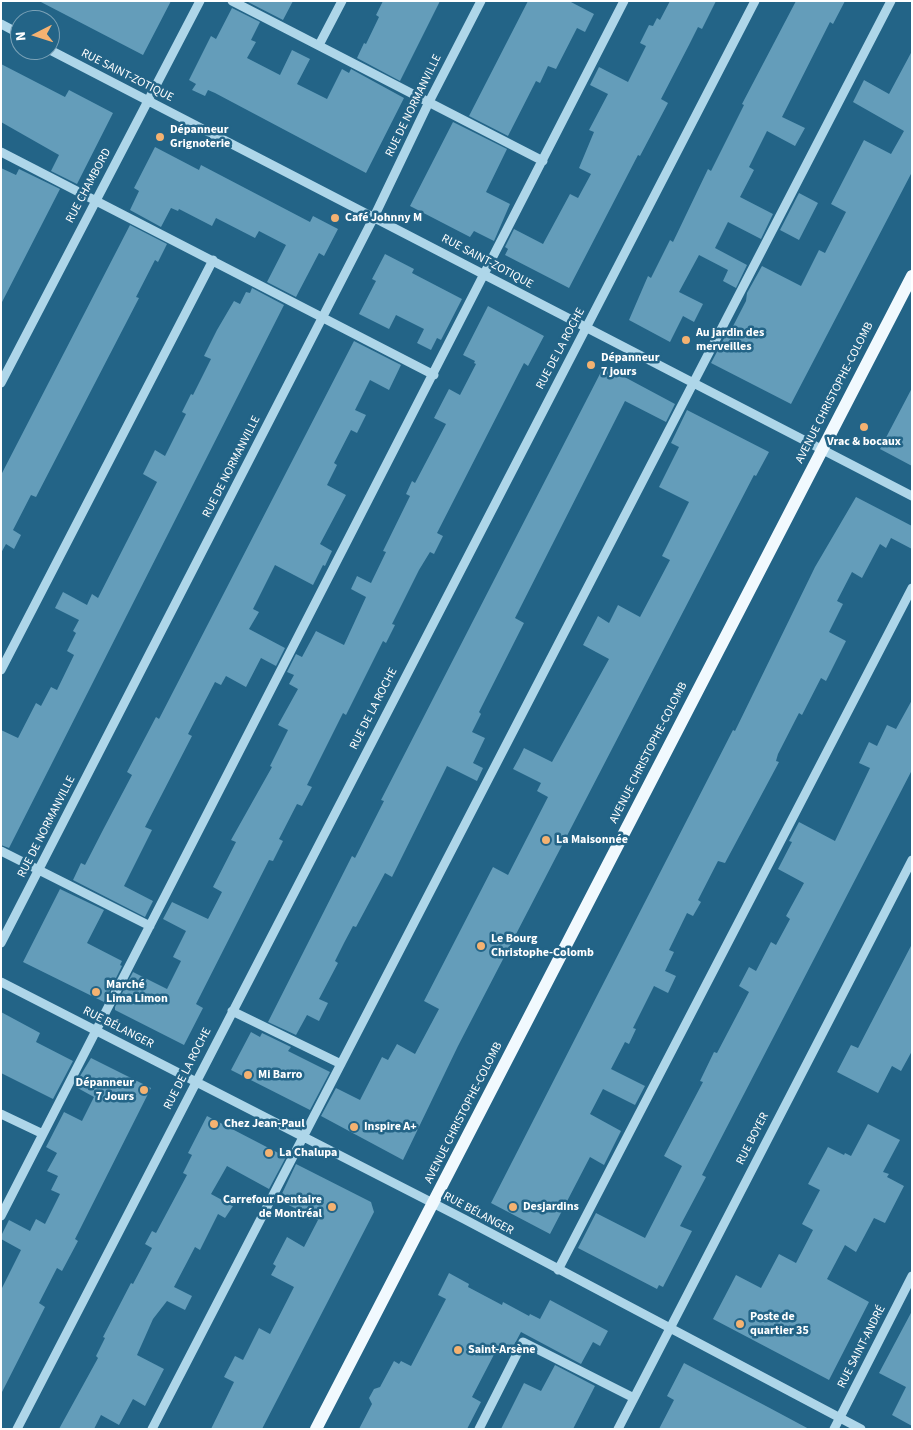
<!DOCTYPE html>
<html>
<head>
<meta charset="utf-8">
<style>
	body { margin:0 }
	#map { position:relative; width:913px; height:1430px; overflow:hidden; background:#236487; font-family:"Source Sans 3",sans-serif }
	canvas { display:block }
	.frame { position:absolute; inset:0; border:2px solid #fff; pointer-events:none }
	.north { position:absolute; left:10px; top:10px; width:50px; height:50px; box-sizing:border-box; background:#236487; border:1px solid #7ba2b7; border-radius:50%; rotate:265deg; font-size:14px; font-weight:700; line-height:20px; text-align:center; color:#fff }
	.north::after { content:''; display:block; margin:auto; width:18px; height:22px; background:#f4b271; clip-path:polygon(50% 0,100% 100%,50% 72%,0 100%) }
</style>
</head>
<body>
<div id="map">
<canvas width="913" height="1430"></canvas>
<div class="frame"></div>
<div class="north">N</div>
</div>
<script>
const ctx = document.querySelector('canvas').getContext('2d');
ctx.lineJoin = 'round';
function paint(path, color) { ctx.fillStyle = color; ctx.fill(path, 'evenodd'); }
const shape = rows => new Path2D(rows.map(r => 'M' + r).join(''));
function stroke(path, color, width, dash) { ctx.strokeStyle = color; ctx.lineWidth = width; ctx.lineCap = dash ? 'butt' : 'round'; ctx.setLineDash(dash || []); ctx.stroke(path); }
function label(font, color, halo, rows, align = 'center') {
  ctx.font = font + ' "Source Sans 3",sans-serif'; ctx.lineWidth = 5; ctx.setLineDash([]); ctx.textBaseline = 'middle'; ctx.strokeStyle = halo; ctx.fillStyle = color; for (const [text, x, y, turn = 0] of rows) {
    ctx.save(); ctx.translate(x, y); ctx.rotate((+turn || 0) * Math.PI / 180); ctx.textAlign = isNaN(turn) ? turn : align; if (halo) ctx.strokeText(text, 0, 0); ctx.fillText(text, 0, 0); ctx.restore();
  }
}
const building = shape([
	[39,1,171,1,143,55],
	[246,1,293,1,283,20],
	[383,1,440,1,400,81,357,58,364,43,366,44,379,17,376,15],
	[528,1,569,1,594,14,585,32,577,28,556,69,548,66,540,83,536,81,508,136,469,116],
	[670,1,716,1,702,29,698,27,689,45,661,99,668,103,640,156,638,155,569,288,505,255,508,249,505,247,514,229,543,244,570,194,578,198,591,174,579,168,594,132,589,130,608,94,590,85,599,67,628,82,646,46,640,43,649,25,653,26,657,18,660,20],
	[796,1,845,1,833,24,830,22,782,117,805,128,795,146,767,131,749,167,754,170,740,197,773,214,761,239,728,222,715,248,747,265,736,288,723,281,728,270,699,255,679,292,703,304,694,322,683,316,670,342,629,320,648,276,651,278,670,240,673,242,708,169,711,171,744,105,742,104],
	[232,8,260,22,251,40,256,42,247,58,280,75,292,50,310,59,297,84,327,99,342,69,349,73,351,69,404,98,366,173,215,93,208,90,205,96,192,90,196,84,189,80,211,36,216,39],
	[912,51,912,172,791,404,711,363,728,331,730,332,746,301,747,293,762,266,801,286,819,250,825,253,846,212,831,204,864,140,891,154,904,131,853,102,864,80,889,94],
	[1,64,65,97,69,90,113,113,77,184,51,171,59,155,1,122],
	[453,122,507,149,486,192,510,204,494,241,474,231,470,237,410,206],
	[155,147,199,170,201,165,310,222,313,216,338,229,324,256,319,253,296,297,267,282,286,245,259,231,255,238,216,218,212,226,179,209,178,211,171,208,161,227,130,210,139,191,134,188],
	[1,168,16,175,19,169,60,189,1,304],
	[799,193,818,203,799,240,780,230],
	[130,225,167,244,158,262,155,260,136,297,139,298,36,497,31,495,13,530,21,535,14,549,6,544,1,553,1,475],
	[385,254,414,269,412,273,462,299,441,340,437,338,431,350,417,343,424,329,396,315,389,329,359,314,376,281,372,279],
	[252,288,284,305,9,848,1,845,1,730,18,738,36,703,41,706,51,687,57,690,74,655,67,651,76,633,73,631,79,620,55,608,63,592,87,605,92,594,98,598,157,482,143,474,155,450,165,456,186,414,182,412,191,394,193,395,211,359,204,356,217,330,234,301,240,304,246,292,250,293],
	[488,306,544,336,528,366,524,363,437,533,443,536,434,554,430,552,419,570,392,624,395,625,386,643,383,641,346,715,343,713,307,785,312,787,302,806,297,804,279,839,283,841,273,861,269,860,196,1004,203,1008,184,1045,115,1010,115,1007,133,972,167,989,181,961,173,957,186,931,163,919,172,902,208,919,222,892,213,887,236,842,231,840,272,767,270,766,288,730,278,725,298,689,289,684,294,675,287,672,296,654,302,657,316,631,344,645,366,597,351,589,357,576,371,583,386,552,383,551,410,496,406,494,412,481,415,483,446,424,434,418,449,389,460,395,476,364,474,363,475,361,463,355],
	[354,341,401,365,389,390,370,380,355,410,366,415,357,433,351,430,334,463,337,465,327,485,346,495,320,544,332,551,325,566,323,565,313,585,275,565,253,609,259,612,249,629,285,648,276,666,261,658,246,687,226,676,221,685,215,682,188,734,192,736,145,827,152,830,124,886,153,901,145,917,73,880,81,863,85,865,104,828,132,775,127,772,146,736,156,717,159,719],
	[604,366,675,404,666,422,625,401,515,618,524,623,479,712,481,714,472,732,485,738,473,763,483,768,477,781,447,766,392,877,385,873,356,927,353,926,344,943,335,961,338,963,319,999,328,1003,319,1021,307,1015,296,1035,268,1022,352,856,355,858,384,801,381,800],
	[912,388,912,466,880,449],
	[687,410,769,452,756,476,754,475,458,1046,403,1160,321,1116,336,1088,360,1100,382,1057,388,1060,397,1044,415,1054,439,1009,424,1001,493,867,508,875,548,797,537,791,541,783,513,769,519,758,524,748,552,762,609,659,583,645,598,616,609,623,618,605,640,617,670,560,662,556,689,502,659,487,679,447,671,443],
	[856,497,912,526,912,549,891,538,886,548,880,544,862,578,852,572,837,601,843,604,829,632,846,641,826,681,821,678,802,715,799,713,778,754,776,761,779,762,725,863,718,861,698,900,701,902,693,916,687,913,669,950,674,952,665,971,676,976,668,993,654,986,633,1028,636,1029,629,1044,625,1042,611,1069,645,1086,635,1105,603,1089,590,1114,621,1131,604,1165,590,1157,550,1234,491,1203,733,730,735,731,815,567],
	[912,700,912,770,702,1175,706,1177,680,1226,692,1231,663,1287,659,1285,657,1289,578,1248,596,1213,645,1238,682,1166,664,1156,703,1082,700,1081,714,1052,717,1053,749,992,739,986,749,967,756,971,771,942,776,945,790,919,786,916,804,883,778,869,792,842,789,841,799,822,835,841,870,768,859,763,869,742,877,746,887,725,896,729],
	[60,889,104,910,87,943,122,961,120,965,122,966,104,1002,23,962],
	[912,944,912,1051,901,1071,892,1066,878,1093,837,1072,851,1045,858,1048],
	[1,1012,40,1033,36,1042,73,1061,53,1099,1,1073],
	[251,1032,260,1037,262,1033,291,1047,288,1051,330,1072,310,1110,231,1070],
	[91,1058,151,1088,75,1239,78,1241,62,1271,57,1268,39,1303,45,1307,1,1394,1,1290,21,1250,1,1239,1,1236,9,1220,30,1231,36,1219,45,1224,60,1194,51,1190,58,1176,47,1171,57,1153,46,1147,64,1112,82,1121,94,1097,74,1086],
	[207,1116,286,1157,269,1189,227,1166,211,1194,233,1206,225,1218,218,1214,200,1250,195,1247,174,1287,192,1296,185,1310,167,1301,153,1319,137,1355,164,1369,145,1406,133,1399,119,1425,101,1415,94,1429,59,1429,98,1358,96,1356,105,1338,103,1337,131,1283,133,1284,152,1248,145,1244,152,1231,156,1233,187,1175,183,1173,192,1155,188,1153],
	[868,1124,900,1140,883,1172,889,1174,887,1177,904,1186,885,1223,874,1218,856,1252,845,1245,827,1279,869,1302,829,1380,713,1319,736,1275,761,1288,779,1254,796,1263,813,1230,802,1224,820,1190,808,1184,828,1147,844,1155,845,1153,851,1156],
	[296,1164,371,1202,374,1212,262,1429,211,1429,234,1382,224,1377,235,1356,243,1360,259,1328,270,1334,294,1287,271,1275,276,1266,273,1264,287,1237,304,1247,318,1220,279,1200],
	[449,1273,469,1284,468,1287,502,1305,503,1302,529,1316,530,1314,540,1319,550,1300,608,1331,600,1346,593,1342,581,1364,521,1332,512,1349,500,1343,472,1397,481,1402,467,1429,359,1429,372,1404,369,1398,374,1389,380,1387,394,1361,399,1364,401,1361,411,1366,446,1299,438,1295],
	[912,1311,912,1426,892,1415,906,1387,879,1373],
	[684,1363,766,1406,809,1429,659,1429,674,1400,667,1396],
	[555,1365,595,1386,573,1429,501,1429,524,1383,541,1391]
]);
const minor = shape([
	[232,1,543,161],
	[1,24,20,34],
	[319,45,342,1],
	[50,50,912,496],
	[1,152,434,375],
	[1,383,200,1],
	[1,670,213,260],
	[1,851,150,926],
	[1,943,374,217,429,102,481,1],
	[1,982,464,1219,861,1429],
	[232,1011,341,1064],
	[1,1114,43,1134],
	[1,1216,624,1],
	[558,1270,912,588],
	[17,1429,755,1],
	[152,1429,891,1],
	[479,1429,523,1342,634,1398],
	[618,1429,912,860],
	[834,1429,912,1276]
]);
const major = shape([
	[316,1429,912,276]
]);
const markers = [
	[160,137,5,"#f4b271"],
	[335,218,5,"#f4b271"],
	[686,340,5,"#f4b271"],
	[591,365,5,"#f4b271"],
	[864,427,5,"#f4b271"],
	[546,840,5,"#f4b271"],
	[481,946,5,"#f4b271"],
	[96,992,5,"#f4b271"],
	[248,1075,5,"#f4b271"],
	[144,1090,5,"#f4b271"],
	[214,1124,5,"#f4b271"],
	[354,1127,5,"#f4b271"],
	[269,1153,5,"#f4b271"],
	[332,1207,5,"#f4b271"],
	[513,1207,5,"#f4b271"],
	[740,1324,5,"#f4b271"],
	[458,1350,5,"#f4b271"]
];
const streetNames = [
	["RUE SAINT-ZOTIQUE",127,76,27],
	["RUE DE NORMANVILLE",414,106,-64],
	["RUE CHAMBORD",89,186,-62],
	["RUE SAINT-ZOTIQUE",487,262,28],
	["RUE DE LA ROCHE",561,349,-62],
	["AVENUE CHRISTOPHE-COLOMB",835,393,-63],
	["RUE DE NORMANVILLE",232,467,-63],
	["RUE DE LA ROCHE",374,709,-63],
	["AVENUE CHRISTOPHE-COLOMB",649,753,-63],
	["RUE DE NORMANVILLE",47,827,-63],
	["RUE BÉLANGER",118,1028,27],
	["RUE DE LA ROCHE",188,1069,-63],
	["AVENUE CHRISTOPHE-COLOMB",464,1113,-63],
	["RUE BOYER",753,1139,-63],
	["RUE BÉLANGER",478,1214,28],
	["RUE SAINT-ANDRÉ",862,1347,-63]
];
const poiNames = [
	["Dépanneur",170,130],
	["Grignoterie",170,144],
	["Café Johnny M",345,218],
	["Au jardin des",696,333],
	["merveilles",696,347],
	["Dépanneur",601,358],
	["7 jours",601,372],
	["Vrac & bocaux",864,442,"center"],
	["La Maisonnée",556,840],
	["Le Bourg",491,939],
	["Christophe-Colomb",491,953],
	["Marché",106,985],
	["Lima Limon",106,999],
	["Mi Barro",258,1075],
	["Dépanneur",134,1083,"right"],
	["7 Jours",134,1097,"right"],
	["Chez Jean-Paul",224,1124],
	["Inspire A+",364,1127],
	["La Chalupa",279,1153],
	["Carrefour Dentaire",322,1200,"right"],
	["de Montréal",322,1214,"right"],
	["Desjardins",523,1207],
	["Poste de",750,1317],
	["quartier 35",750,1331],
	["Saint-Arsène",468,1350]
];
paint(building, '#649dba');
stroke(minor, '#aed6e9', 9);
stroke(major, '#f1f9fe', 12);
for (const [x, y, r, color] of markers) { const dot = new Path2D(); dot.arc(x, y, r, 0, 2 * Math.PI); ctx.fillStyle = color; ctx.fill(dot); stroke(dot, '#236487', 2); }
label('12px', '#fff', '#236487', streetNames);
label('bold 12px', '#fff', '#236487', poiNames, 'left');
</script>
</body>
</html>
